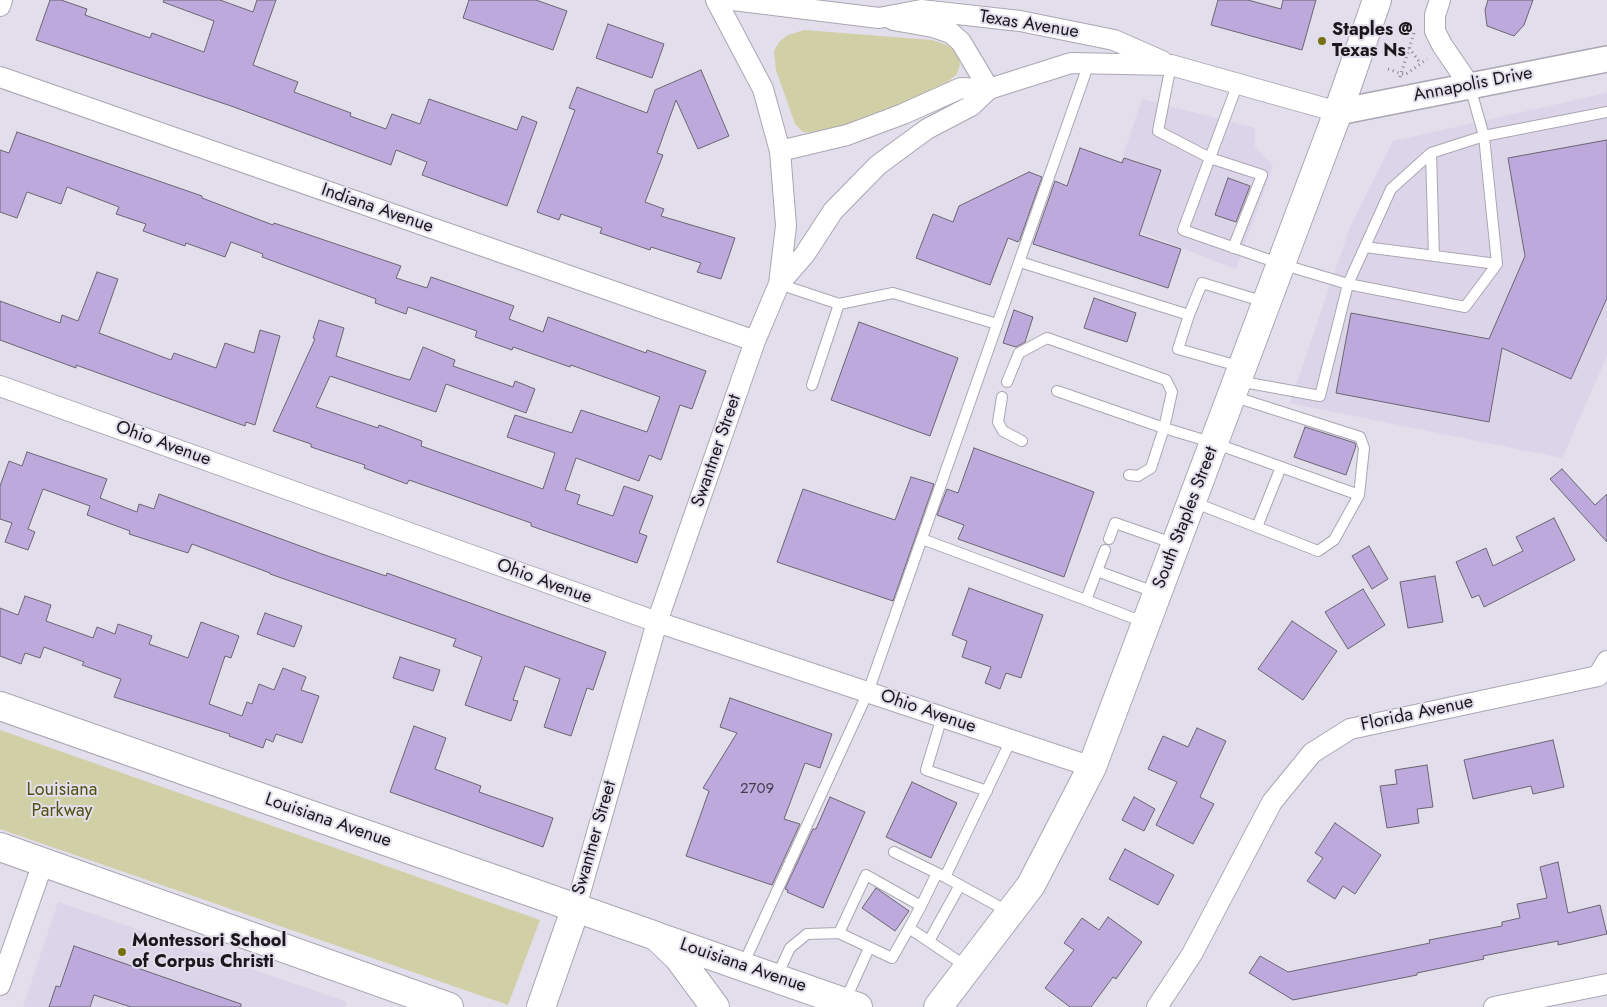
<!DOCTYPE html>
<html>
<head>
<meta charset="utf-8">
<style>
	body { margin:0 }
	canvas { display:block; background:#e2deeb }
</style>
</head>
<body>
<canvas width="1607" height="1007"></canvas>
<script>
const ctx = document.querySelector('canvas').getContext('2d');
ctx.lineJoin = 'round';
function paint(path, color) { ctx.fillStyle = color; ctx.fill(path, 'evenodd'); }
const shape = rows => new Path2D(rows.map(r => 'M' + r).join(''));
function stroke(path, color, width, dash) { ctx.strokeStyle = color; ctx.lineWidth = width; ctx.lineCap = dash ? 'butt' : 'round'; ctx.setLineDash(dash || []); ctx.stroke(path); }
function label(font, color, halo, rows, align = 'center') {
  ctx.font = font + ' Jost,sans-serif'; ctx.lineWidth = 4; ctx.setLineDash([]); ctx.textBaseline = 'middle'; ctx.strokeStyle = halo; ctx.fillStyle = color; for (const [text, x, y, turn = 0] of rows) {
    ctx.save(); ctx.translate(x, y); ctx.rotate((+turn || 0) * Math.PI / 180); ctx.textAlign = isNaN(turn) ? turn : align; if (halo) ctx.strokeText(text, 0, 0); ctx.fillText(text, 0, 0); ctx.restore();
  }
}
const built = shape([
	[1607,93,1607,356,1562,458,1290,403,1350,227,1393,141],
	[1142,99,1255,128,1255,147,1273,166,1236,269,1102,217],
	[58,902,347,1002,345,1007,23,1007]
]);
const green = shape([
	[804,30,932,40,947,45,957,52,960,64,957,74,949,81,883,112,862,120,814,133,803,132,795,124,776,70,774,51,779,42,788,35],
	[0,730,540,920,508,1005,0,829]
]);
const building = shape([
	[50,0,61,0,87,9,85,15,150,38,152,33,204,52,214,21,163,2,164,0,220,0,253,12,257,0,276,0,253,65,298,82,294,92,351,113,350,116,386,129,392,114,420,124,429,99,517,130,522,116,537,122,507,206,422,175,427,162,396,150,391,165,231,106,36,40,50,0],
	[469,0,536,0,567,11,553,50,463,18,469,0],
	[1218,0,1248,0,1281,9,1283,0,1316,0,1302,50,1211,25,1218,0],
	[1488,0,1533,0,1524,25,1514,36,1487,26,1485,10,1488,0],
	[608,24,664,44,652,78,596,58,608,24],
	[701,70,729,136,698,149,676,100,657,153,663,155,645,202,664,209,661,216,735,238,721,279,697,272,701,263,651,247,650,250,600,233,602,228,561,214,559,220,537,212,575,110,569,108,577,87,647,113,655,90,701,70],
	[17,132,202,196,202,198,273,225,274,223,401,266,396,278,427,288,431,277,514,306,509,319,543,332,548,317,646,353,647,350,706,371,692,409,680,405,661,460,649,455,639,481,576,458,565,490,580,495,577,504,613,516,624,486,653,496,639,533,647,536,637,563,531,526,531,523,409,480,407,484,364,468,365,465,311,447,311,444,273,431,315,339,313,338,319,320,344,328,336,356,396,376,410,380,423,347,455,360,453,366,513,387,515,381,535,389,526,413,446,384,436,412,330,376,316,407,378,428,379,425,422,441,421,446,543,489,555,453,507,437,515,415,572,433,581,410,647,432,660,397,571,365,570,367,513,347,512,350,475,337,477,331,408,307,406,314,375,303,376,299,262,257,263,254,231,242,225,257,186,243,185,246,143,231,146,224,116,214,119,207,67,187,61,204,27,192,17,218,0,212,0,150,9,153,17,132],
	[1607,140,1607,298,1571,379,1502,348,1489,422,1336,393,1351,313,1489,339,1525,256,1508,158,1607,140],
	[1080,148,1122,163,1124,158,1161,170,1139,235,1181,249,1168,288,1033,244,1055,181,1067,186,1080,148],
	[1029,172,1042,177,1020,239,1018,242,1008,238,990,285,916,258,933,214,953,222,959,206,1029,172],
	[1228,178,1250,186,1236,222,1215,215,1228,178],
	[97,272,118,279,99,333,171,360,174,353,216,368,225,343,254,353,260,330,280,336,255,425,246,422,245,426,76,365,76,368,0,340,0,301,60,323,62,315,78,321,97,272],
	[1094,298,1136,313,1127,342,1084,328,1094,298],
	[1014,310,1033,317,1025,342,1016,347,1003,343,1014,310],
	[859,322,958,358,930,436,831,400,859,322],
	[1305,427,1355,443,1356,446,1346,475,1294,457,1305,427],
	[974,448,1094,492,1064,577,958,539,964,525,937,515,947,489,958,493,974,448],
	[27,452,107,479,100,498,137,512,139,504,154,509,159,494,322,554,386,576,387,573,606,652,593,690,587,688,571,736,544,727,560,679,525,666,513,700,518,701,511,721,465,705,482,657,453,646,456,639,270,574,270,573,192,544,188,553,129,534,130,531,87,515,90,506,43,489,28,529,35,532,28,550,5,542,12,523,0,519,0,486,9,461,22,466,27,452],
	[1562,469,1595,505,1607,494,1607,542,1550,479,1562,469],
	[911,477,934,484,893,601,777,562,803,489,895,520,911,477],
	[1554,518,1575,560,1484,607,1479,595,1472,598,1456,562,1486,548,1493,566,1523,551,1516,537,1554,518],
	[1369,546,1388,579,1372,589,1352,556,1369,546],
	[1435,576,1443,622,1408,628,1400,582,1435,576],
	[969,588,1043,615,1021,678,1006,673,1000,689,985,683,991,667,962,657,967,641,952,635,969,588],
	[1363,589,1385,625,1348,649,1325,612,1363,589],
	[25,596,51,605,46,621,93,638,97,627,115,634,118,624,152,636,149,644,188,658,201,622,239,636,231,658,225,656,209,704,242,716,247,702,252,704,259,684,274,690,283,668,306,677,301,690,319,696,302,743,276,734,273,742,266,739,263,748,229,736,230,734,114,697,121,679,82,665,84,662,44,647,40,658,25,653,21,664,0,656,0,608,18,615,25,596],
	[265,613,302,626,294,647,257,634,265,613],
	[1292,621,1337,651,1303,700,1258,669,1292,621],
	[400,657,440,670,433,691,393,678,400,657],
	[730,698,832,734,820,768,805,763,784,819,800,824,772,885,686,856,709,791,703,788,737,733,720,727,730,698],
	[414,726,446,738,435,769,481,786,479,792,553,818,543,847,390,792,414,726],
	[1197,728,1226,741,1200,797,1214,804,1193,844,1156,825,1177,782,1148,769,1163,736,1188,747,1197,728],
	[1553,740,1564,787,1533,794,1531,786,1473,799,1464,760,1553,740],
	[1427,765,1433,807,1417,809,1419,823,1387,828,1380,786,1397,784,1395,770,1427,765],
	[912,782,957,803,931,858,886,837,912,782],
	[830,797,865,812,823,908,787,892,788,890,785,889,813,829,816,829,830,797],
	[1134,797,1155,809,1144,831,1122,820,1134,797],
	[1335,823,1381,855,1355,894,1343,886,1335,899,1307,881,1323,858,1315,853,1335,823],
	[1125,849,1174,875,1158,905,1109,879,1125,849],
	[1558,862,1568,913,1600,905,1607,934,1558,945,1558,941,1483,956,1484,959,1417,973,1417,975,1293,1000,1249,973,1260,956,1288,972,1430,943,1429,940,1502,926,1502,922,1520,918,1517,904,1547,898,1540,867,1558,862],
	[876,888,909,911,895,931,862,908,876,888],
	[1108,917,1142,942,1116,979,1113,977,1091,1007,1070,1007,1045,988,1074,950,1064,943,1082,918,1099,930,1108,917],
	[74,946,241,1004,241,1007,131,1007,94,995,90,1007,49,1007,56,986,60,987,74,946]
]);
const path = shape([
	[1409,48,1421,64],
	[1388,69,1405,75,1427,59],
	[1400,77,1414,33]
]);
const service = shape([
	[1171,65,1158,131,1210,158,1262,175,1233,248],
	[1238,83,1183,230,1281,264,1348,284,1320,396,1238,381],
	[1431,153,1434,256],
	[1365,247,1497,264,1465,307,1348,284,1391,189,1431,153,1484,136,1470,87],
	[1020,262,1189,315],
	[1497,264,1484,136,1607,112],
	[779,284,839,304,812,385],
	[839,304,893,293,997,324],
	[1242,367,1178,349,1189,315,1202,283,1265,302],
	[1007,382,1019,353,1047,338,1166,380,1172,392,1164,428,1151,468,1138,476,1129,475],
	[1057,391,1164,428,1214,443,1359,495,1334,540,1318,551,1193,502],
	[1232,396,1360,437,1364,448,1359,495],
	[1002,397,998,422,1003,431,1022,441],
	[1257,527,1281,467],
	[922,539,1086,600,1105,550],
	[1109,539,1115,523,1175,544],
	[1097,571,1157,593],
	[1086,600,1146,623],
	[942,717,926,770,987,791],
	[894,852,945,877],
	[921,906,937,873],
	[1009,912,945,877,1011,740],
	[909,928,921,906,866,875,839,933,892,958,909,928,967,967],
	[929,941,960,885],
	[743,965,868,692,1089,63],
	[776,978,790,948,807,934,839,933],
	[845,1001,869,948]
]);
const minor = shape([
	[733,0,879,18,921,10,1020,21,1114,40,1162,61],
	[1440,0,1435,15,1435,31,1442,45,1470,86],
	[0,6,2,0],
	[893,20,933,27,951,33,961,42,989,89],
	[0,77,755,341],
	[780,151,847,135,903,114,961,88,989,89,1071,63,1171,65,1338,112],
	[779,284,805,254,833,211,878,165,927,129,971,106,989,89],
	[0,386,657,622,1092,767],
	[576,907,657,622,755,341,779,284,786,226,780,151,763,89,716,0],
	[0,985,43,863],
	[1157,1007,1192,954,1272,802,1312,753,1350,729,1598,676,1607,661],
	[1494,1007,1607,984]
]);
const tertiary = shape([
	[1338,112,1607,59]
]);
const secondary = shape([
	[0,706,656,936,678,957,715,1007],
	[0,847,449,1007],
	[661,938,858,1007],
	[541,1007,576,907]
]);
const primary = shape([
	[938,1007,1031,885,1092,767,1338,112,1377,0]
]);
const markers = [
	[1322,41,5,"#777113"],
	[122,952,5,"#777113"]
];
const numberNames = [
	["2709",757,789]
];
const streetNames = [
	["Texas Avenue",1029,25,9],
	["Annapolis Drive",1473,85,-11],
	["Indiana Avenue",377,209,19],
	["Ohio Avenue",163,444,20],
	["Swantner Street",717,451,-71],
	["South Staples Street",1186,518,-69],
	["Ohio Avenue",544,582,20],
	["Ohio Avenue",928,712,19],
	["Florida Avenue",1417,714,-12],
	["Louisiana Avenue",328,821,19],
	["Swantner Street",595,838,-74],
	["Louisiana Avenue",743,966,19]
];
const poiNames = [
	["Staples @",1332,31],
	["Texas Ns",1332,52],
	["Montessori School",132,942],
	["of Corpus Christi",132,963]
];
const parkNames = [
	["Louisiana",62,791],
	["Parkway",62,812]
];
paint(built, '#dcd4e8');
paint(green, '#d1cfa6');
paint(building, '#bda9db');
stroke(building, '#6b6672', 1);
stroke(service, '#aaa6b2', 12);
stroke(minor, '#aaa6b2', 22);
stroke(tertiary, '#aaa6b2', 28);
stroke(secondary, '#aaa6b2', 30);
stroke(primary, '#aaa6b2', 30);
stroke(path, '#86828b', 3, [1, 4]);
stroke(service, '#fff', 10);
stroke(minor, '#fff', 20);
stroke(tertiary, '#fff', 25);
stroke(secondary, '#fff', 28);
stroke(primary, '#fff', 28);
for (const [x, y, r, color] of markers) { const dot = new Path2D(); dot.arc(x, y, r, 0, 2 * Math.PI); ctx.fillStyle = color; ctx.fill(dot); stroke(dot, '#e2deeb', 2); }
label('15px', '#433c4c', null, numberNames);
label('18px', '#1a181c', '#e2deeb', streetNames);
label('bold 18px', '#1a181c', '#e2deeb', poiNames, 'left');
label('18px', '#54500f', '#e2deeb', parkNames);
</script>
</body>
</html>
